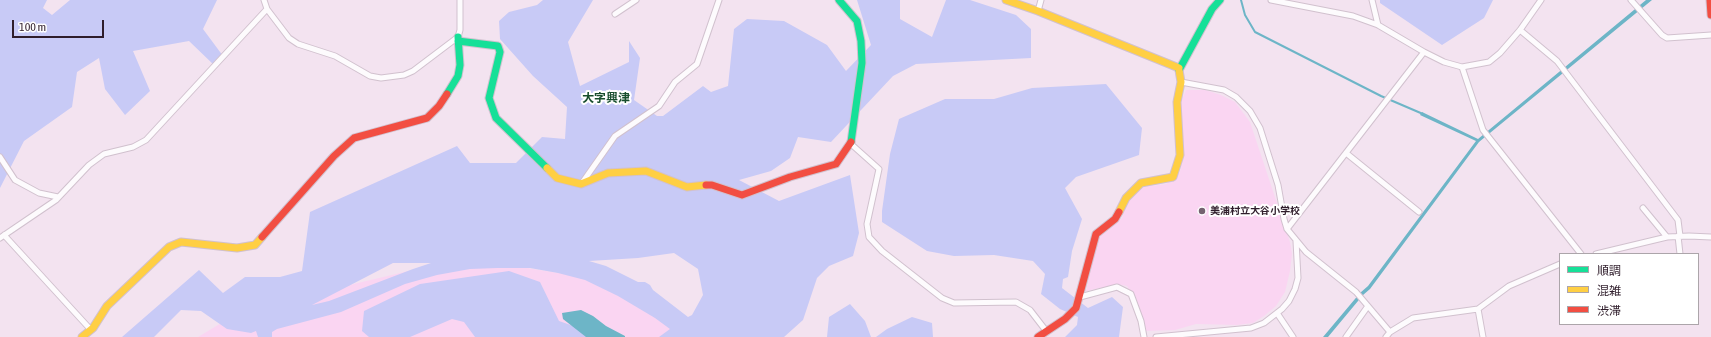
<!DOCTYPE html>
<html>
<head>
<meta charset="utf-8">
<style>
	body { margin:0 }
	#map { position:relative; width:1711px; height:337px; overflow:hidden; background:#f3e3f0; font-family:"Asap Condensed","Noto Sans JP",sans-serif }
	canvas { display:block }
	.legend { position:absolute; left:1559px; top:253px; width:140px; height:72px; box-sizing:border-box; background:#fff; border:1px solid #aca5aa; margin:0; padding:5px 7px; list-style:none; font-size:12px; color:#2f1d2b }
	.legend li { display:flex; align-items:center; gap:8px; height:20px }
	.legend b { width:20px; border:1px solid #aca5aa }
	.scale { position:absolute; left:12px; top:20px; width:92px; height:18px; box-sizing:border-box; border:2px solid #2f1d2b; border-top:0; padding-left:5px; font-size:12px; line-height:14px; white-space:nowrap; color:#2f1d2b; -webkit-text-stroke:3px #fff; paint-order:stroke }
</style>
</head>
<body>
<div id="map">
<canvas width="1711" height="337"></canvas>
<ul class="legend">
<li><b style="height:5px;background:#16e098"></b>順調</li>
<li><b style="height:5px;background:#ffcf43"></b>混雑</li>
<li><b style="height:5px;background:#f24e42"></b>渋滞</li>
</ul>
<div class="scale">100 m</div>
</div>
<script>
const ctx = document.querySelector('canvas').getContext('2d');
ctx.lineJoin = 'round';
function paint(path, color) { ctx.fillStyle = color; ctx.fill(path, 'evenodd'); }
const shape = rows => new Path2D(rows.map(r => 'M' + r).join(''));
function stroke(path, color, width, dash) { ctx.strokeStyle = color; ctx.lineWidth = width; ctx.lineCap = dash ? 'butt' : 'round'; ctx.setLineDash(dash || []); ctx.stroke(path); }
function label(font, color, halo, rows, align = 'center') {
  ctx.font = font + ' "Asap Condensed","Noto Sans JP",sans-serif'; ctx.lineWidth = 4; ctx.setLineDash([]); ctx.textBaseline = 'middle'; ctx.strokeStyle = halo; ctx.fillStyle = color; for (const [text, x, y, turn = 0] of rows) {
    ctx.save(); ctx.translate(x, y); ctx.rotate((+turn || 0) * Math.PI / 180); ctx.textAlign = isNaN(turn) ? turn : align; if (halo) ctx.strokeText(text, 0, 0); ctx.fillText(text, 0, 0); ctx.restore();
  }
}
const built = shape([
	[1186,90,1205,90,1221,95,1235,102,1250,122,1290,242,1292,254,1290,271,1285,292,1276,306,1264,316,1253,323,1237,325,1196,324,1175,330,1146,331,1139,306,1127,286,1118,284,1086,291,1096,243,1103,233,1122,218,1126,204,1133,195,1144,187,1166,184,1180,172,1183,156,1180,104],
	[464,258,622,283,692,337,198,337,228,319,311,294]
]);
const green = shape([
	[0,0,47,0,43,8,52,15,70,0,217,0,203,29,223,56,215,66,189,41,133,51,150,91,125,115,105,89,99,58,77,72,72,107,24,141,0,188],
	[543,0,593,0,568,42,580,86,629,62,629,41,640,58,634,100,657,116,663,116,703,86,711,92,728,86,734,29,747,19,784,21,827,45,846,71,871,45,857,0,900,0,900,19,932,37,946,0,970,0,1016,15,1031,29,1031,58,916,64,893,76,831,142,798,137,790,158,771,171,739,180,779,201,850,175,859,233,853,256,829,266,817,278,803,320,784,337,659,337,670,329,655,318,618,296,585,280,558,273,530,268,497,268,470,269,437,275,405,284,341,312,277,329,272,332,272,337,258,337,256,331,251,333,227,329,201,311,181,310,154,337,122,337,199,270,223,293,245,277,280,277,302,271,310,212,457,146,470,163,516,163,542,137,565,139,567,107,533,76,500,39,499,21,509,12,537,5],
	[674,253,698,269,703,295,692,315,688,317,653,290,650,285,645,282,638,282,606,266,589,261,638,258],
	[393,263,431,263,413,269,329,301,312,305],
	[1380,0,1493,0,1484,18,1442,45,1380,3],
	[1106,84,1142,128,1139,155,1076,177,1065,188,1082,219,1072,251,1068,277,1063,279,1062,288,1088,308,1112,297,1123,307,1119,337,1065,337,1077,325,1078,317,1060,309,1041,294,1045,274,1033,261,994,255,954,256,927,251,882,222,882,211,890,154,899,119,945,99,994,99,1032,88],
	[509,271,540,282,559,321,605,337,475,337,464,322,452,319,410,337,369,337,362,331,364,311,420,284],
	[850,304,865,321,871,337,827,337,829,317],
	[912,317,932,323,933,337,876,337,887,329]
]);
const water = shape([
	[1646,0,1652,0,1479,142,1370,289,1363,295,1328,337,1323,337,1360,293,1368,286,1476,141,1420,115,1422,112,1478,139],
	[581,310,593,316,606,326,625,336,625,337,586,337,563,319,562,313]
]);
const stream = shape([
	[1241,0,1245,15,1255,32,1381,96,1423,114]
]);
const street = shape([
	[1271,0,1353,16,1378,25,1424,52,1444,62,1462,67,1489,62,1500,53,1520,30,1541,0],
	[1372,0,1378,25],
	[1631,0,1662,35,1667,38,1711,35],
	[267,9,289,38,298,44,335,56,370,76,381,78,404,75,413,71,458,37,460,30,460,0],
	[1038,11,1041,0],
	[615,14,636,0],
	[1520,30,1557,61,1678,220,1680,236],
	[1462,67,1483,130,1581,254],
	[1181,82,1224,90,1236,97,1250,111,1260,128,1278,185,1284,219,1287,229,1306,252,1356,292,1390,332],
	[851,144,879,169,867,224,869,237,882,251,942,298,954,303,1016,302,1030,310,1047,332],
	[1346,153,1419,212],
	[0,157,15,180,39,193,58,197],
	[582,183,615,136,659,106,675,82,697,64,719,0],
	[1643,208,1667,237],
	[1287,229,1424,52],
	[4,235,91,330],
	[1678,236,1680,254],
	[0,238,56,200,89,165,104,154,133,147,146,140,267,9,264,0],
	[1596,254,1667,237,1689,236,1711,237],
	[1080,297,1117,287,1131,294,1141,321,1144,337],
	[1478,309,1483,337],
	[1277,313,1293,337],
	[1156,337,1251,328,1264,323,1282,309,1289,301,1295,289,1298,278,1296,241],
	[1346,337,1368,306],
	[1386,337,1390,332,1413,318,1478,309,1509,286,1560,264]
]);
const fast = shape([
	[839,0,857,21,861,41,862,63,851,142],
	[458,41,498,46,500,52,489,98,496,118,547,168],
	[1179,70,1212,9,1220,0],
	[447,94,458,76,460,65,458,37]
]);
const slow = shape([
	[1006,0,1038,11,1179,68],
	[547,168,557,178,581,184,608,173,646,171,687,187,706,185],
	[1119,212,1126,198,1141,183,1173,177,1180,155,1177,102,1181,82,1179,70],
	[82,337,93,328,107,306,169,247,181,242,237,248,255,245,262,237]
]);
const jam = shape([
	[1710,0,1711,15],
	[706,185,712,185,742,195,790,177,836,164,851,142],
	[262,237,334,156,354,138,427,118,439,106,447,94],
	[1038,337,1065,319,1076,308,1096,234,1115,219,1119,212]
]);
const markers = [
	[1202,211,4,"#746270"]
];
const poiNames = [
	["美浦村立大谷小学校",1210,211]
];
const quarterNames = [
	["大字興津",606,98]
];
paint(built, '#fad5f2');
paint(green, '#c8caf6');
paint(water, '#6db5c7');
stroke(stream, '#6db5c7', 2);
stroke(street, '#d1c1ce', 7);
stroke(fast, '#d1c1ce', 9);
stroke(slow, '#d1c1ce', 9);
stroke(jam, '#d1c1ce', 9);
stroke(street, '#fdfbfd', 5);
stroke(fast, '#16e098', 7);
stroke(slow, '#ffcf43', 7);
stroke(jam, '#f24e42', 7);
for (const [x, y, r, color] of markers) { const dot = new Path2D(); dot.arc(x, y, r, 0, 2 * Math.PI); ctx.fillStyle = color; ctx.fill(dot); stroke(dot, '#fff', 1.5); }
label('bold 10px', '#2f1d2b', '#fff', poiNames, 'left');
label('bold 12px', '#184e2d', '#fff', quarterNames);
</script>
</body>
</html>
